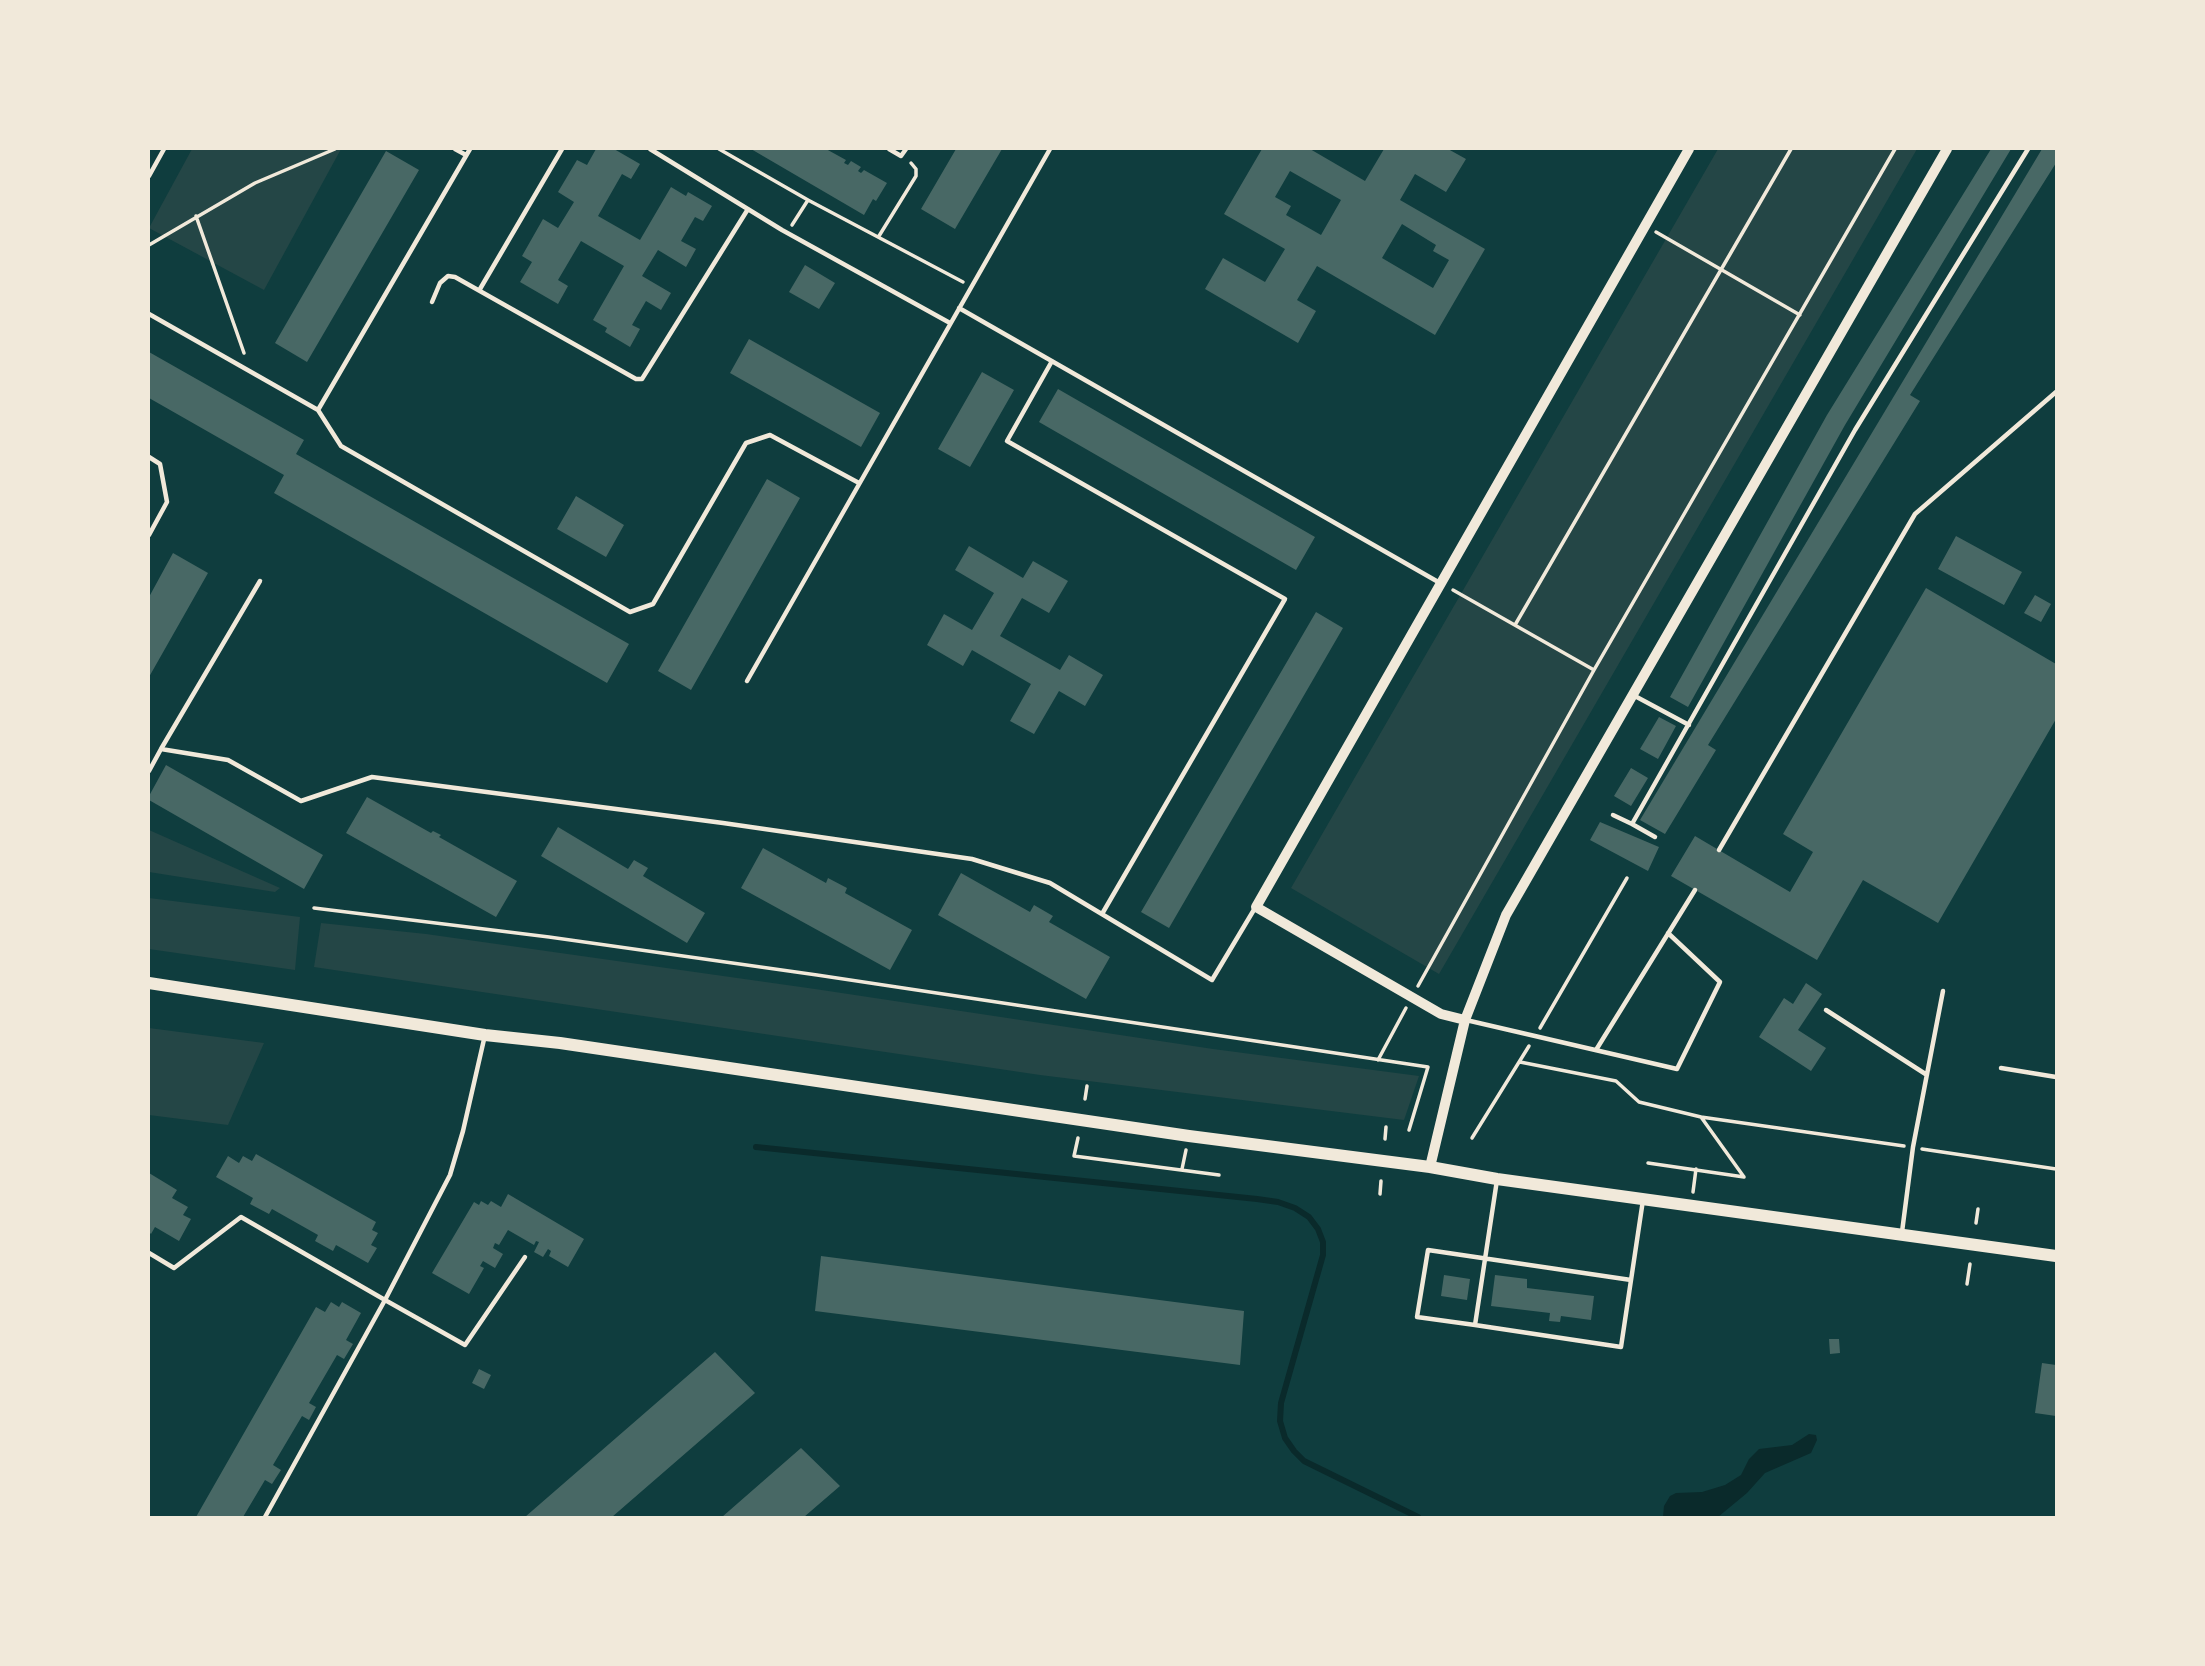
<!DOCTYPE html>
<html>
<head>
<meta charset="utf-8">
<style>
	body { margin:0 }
	#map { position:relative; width:2205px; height:1666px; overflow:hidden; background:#0f3d3e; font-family:"PT Sans",sans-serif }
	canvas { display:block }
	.frame { position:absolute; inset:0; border:150px solid #f1e9da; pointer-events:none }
</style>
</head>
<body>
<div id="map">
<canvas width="2205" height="1666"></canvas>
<div class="frame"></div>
</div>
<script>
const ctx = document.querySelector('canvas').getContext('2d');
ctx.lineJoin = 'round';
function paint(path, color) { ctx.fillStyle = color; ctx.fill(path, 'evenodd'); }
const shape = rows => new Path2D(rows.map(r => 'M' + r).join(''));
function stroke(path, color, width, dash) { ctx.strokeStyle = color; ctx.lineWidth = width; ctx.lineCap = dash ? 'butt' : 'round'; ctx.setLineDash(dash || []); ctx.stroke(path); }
const green = shape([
	[192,149,341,149,264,290,149,228],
	[1718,149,1917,149,1439,974,1291,888],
	[149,830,280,888,275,892,149,872],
	[149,898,300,917,295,970,149,949],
	[321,923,426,934,815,989,1213,1049,1419,1076,1404,1120,1040,1075,314,967],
	[149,1028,264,1043,228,1125,149,1115]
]);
const water = shape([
	[1809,1434,1816,1435,1817,1440,1811,1453,1765,1473,1747,1493,1718,1517,1663,1517,1664,1506,1670,1496,1676,1493,1702,1492,1725,1485,1741,1475,1749,1459,1759,1449,1792,1445]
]);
const stream = shape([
	[756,1147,1257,1199,1278,1202,1295,1208,1309,1217,1318,1229,1323,1242,1323,1255,1281,1403,1280,1421,1285,1438,1294,1451,1304,1461,1418,1517]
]);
const building = shape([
	[596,149,614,149,640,164,631,179,622,174,598,216,640,240,671,187,686,196,688,192,712,206,703,221,695,217,681,241,696,249,686,267,658,250,642,276,671,293,661,310,646,301,632,325,640,329,630,347,605,332,607,328,593,320,624,266,581,241,558,280,568,286,558,304,520,282,532,262,522,256,543,219,558,228,574,202,558,192,577,160,587,165],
	[751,149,826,149,846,160,844,163,848,165,851,161,861,167,858,171,861,173,864,170,887,183,876,201,873,199,864,215],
	[956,149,1002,149,955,229,921,209],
	[1262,149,1310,149,1365,181,1384,149,1448,149,1466,159,1446,192,1415,174,1400,200,1485,249,1435,335,1317,266,1297,300,1316,311,1298,343,1205,289,1223,258,1265,282,1285,249,1224,214],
	[1290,171,1341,200,1321,235,1286,215,1291,206,1275,197],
	[1402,224,1436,245,1433,251,1449,260,1433,288,1382,258],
	[1991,149,2011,149,1845,425,1688,707,1670,697,1827,415],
	[2042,149,2056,149,2056,163,1910,395,1920,401,1708,745,1716,750,1665,834,1640,820],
	[386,151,419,170,307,362,275,343],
	[805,265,835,283,819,309,789,292],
	[749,339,880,413,861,447,730,373],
	[149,352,304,440,296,454,629,644,607,683,274,493,284,475,149,398],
	[982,372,1014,390,970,467,938,449],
	[1058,389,1315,537,1296,570,1039,422],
	[767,479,800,498,691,690,658,671],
	[576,496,624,525,606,557,557,529],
	[1956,536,2022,572,2004,605,1938,569],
	[969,546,1023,578,1033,561,1068,581,1049,613,1022,598,1000,636,1060,670,1069,655,1103,675,1085,706,1059,691,1034,734,1010,721,1031,684,972,650,963,666,927,645,944,614,972,630,994,593,955,570],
	[173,553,208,573,149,677,149,597],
	[1926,588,2056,664,2056,719,1938,923,1863,880,1817,960,1671,876,1695,836,1790,892,1813,852,1783,834],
	[2035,595,2051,604,2041,622,2024,613],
	[1316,612,1343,628,1169,928,1141,912],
	[1659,717,1676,726,1658,759,1640,749],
	[166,765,323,855,304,889,149,800,149,796],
	[1631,768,1648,778,1631,806,1614,796],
	[367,797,431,833,433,831,441,835,439,837,517,881,496,917,346,833],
	[1600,822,1659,847,1648,871,1590,840],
	[558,827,628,869,634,860,648,868,643,876,705,913,687,943,541,856],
	[763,848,826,883,828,878,847,888,845,893,912,930,890,970,741,888],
	[961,873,1030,912,1034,905,1053,916,1049,922,1110,957,1086,999,938,915],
	[1806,983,1822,994,1798,1030,1826,1048,1811,1071,1759,1037,1784,998,1793,1004],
	[256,1154,376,1222,372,1230,378,1233,371,1245,377,1248,368,1263,336,1245,333,1251,315,1241,318,1235,272,1209,269,1214,250,1204,253,1198,216,1177,228,1156,239,1163,243,1156,252,1161],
	[149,1173,177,1190,172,1198,188,1207,183,1215,191,1219,179,1241,155,1227,151,1234,149,1232],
	[508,1194,584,1239,568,1267,549,1256,551,1251,548,1249,543,1257,534,1252,539,1242,536,1241,534,1245,508,1230,499,1245,495,1243,493,1248,503,1254,495,1268,483,1261,480,1266,484,1268,469,1294,432,1273,474,1202,479,1205,481,1201,488,1205,491,1201,501,1207],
	[821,1256,1244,1311,1240,1365,815,1311],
	[1444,1275,1470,1279,1467,1300,1441,1296],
	[1495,1275,1527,1279,1527,1288,1594,1296,1591,1320,1561,1316,1560,1322,1549,1321,1550,1313,1491,1306],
	[331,1302,339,1307,342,1302,361,1313,346,1340,353,1344,344,1359,337,1355,309,1403,316,1407,309,1420,302,1416,273,1465,281,1470,272,1484,265,1480,243,1517,196,1517,316,1307,325,1312],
	[1829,1339,1839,1339,1840,1353,1830,1354],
	[715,1352,755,1393,612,1517,525,1517],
	[2042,1363,2056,1365,2056,1416,2035,1413],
	[479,1369,491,1375,484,1389,472,1383],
	[801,1448,840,1486,804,1517,722,1517]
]);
const path = shape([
	[719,149,808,200,963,282],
	[196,216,244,353],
	[792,225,808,200],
	[1656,232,1800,315],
	[879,236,916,176,916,169,911,163],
	[149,245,255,183,335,149],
	[1453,590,1594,670],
	[1515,625,1791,149],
	[314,908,549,937,817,975,1428,1067,1409,1130],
	[1418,986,1594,670,1895,149],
	[1540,1028,1627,878],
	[1378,1060,1406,1008],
	[1520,1062,1616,1081,1639,1102,1701,1117,1744,1177],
	[1085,1099,1087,1086],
	[1701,1117,1904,1146],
	[1078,1138,1074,1156,1219,1175],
	[1472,1138,1529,1046],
	[1385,1139,1386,1127],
	[1922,1149,2056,1169],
	[1648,1163,1744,1177],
	[1182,1169,1186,1150],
	[1693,1192,1696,1169],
	[1380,1194,1381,1181],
	[1976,1223,1978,1209],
	[1967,1284,1970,1264]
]);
const service = shape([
	[455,149,466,155],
	[650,149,782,230,950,323],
	[889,149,901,156,906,149],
	[149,176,164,149],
	[480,289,562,149],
	[432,302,440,283,448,276,455,277,636,379,642,379,748,209],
	[959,308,1440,583],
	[149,314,318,410,470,149],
	[1052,361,1007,441,1285,599,1102,914],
	[318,410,341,446,630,612,653,604,746,443,770,435,859,483],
	[149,457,160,464,167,502,149,535],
	[747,681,1050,149],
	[1633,695,1689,725],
	[161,749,260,581],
	[149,771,161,749,228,760,301,801,372,777,723,823,972,859,1050,883,1212,980,1255,908],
	[1613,815,1632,824],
	[1655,837,1632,824,1855,430,2028,149],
	[1719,850,1915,514,2056,392],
	[1826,1010,1927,1075],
	[1466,1020,1677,1069,1720,982,1668,933],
	[485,1035,463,1131,450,1175,385,1300,465,1345,525,1257],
	[1596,1050,1695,890],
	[2001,1068,2056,1077],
	[1497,1180,1475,1325,1621,1347,1643,1200],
	[1902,1232,1913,1147,1943,991],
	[149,1253,174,1268,241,1217,385,1300,265,1517],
	[1475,1325,1417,1317,1428,1250,1631,1280]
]);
const tertiary = shape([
	[1465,1020,1441,1014,1256,907,1689,149],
	[1430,1167,1465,1020,1506,915,1947,149]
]);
const secondary = shape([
	[149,983,485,1035,560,1043,1189,1136,1430,1167,1497,1179,2056,1256]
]);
paint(green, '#244646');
paint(water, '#0a2a2b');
stroke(stream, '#0a2a2b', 6);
paint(building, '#486865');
stroke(path, '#f1e9da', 3.5);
stroke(service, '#f1e9da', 4.5);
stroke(tertiary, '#f1e9da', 10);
stroke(secondary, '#f1e9da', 12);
</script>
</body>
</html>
